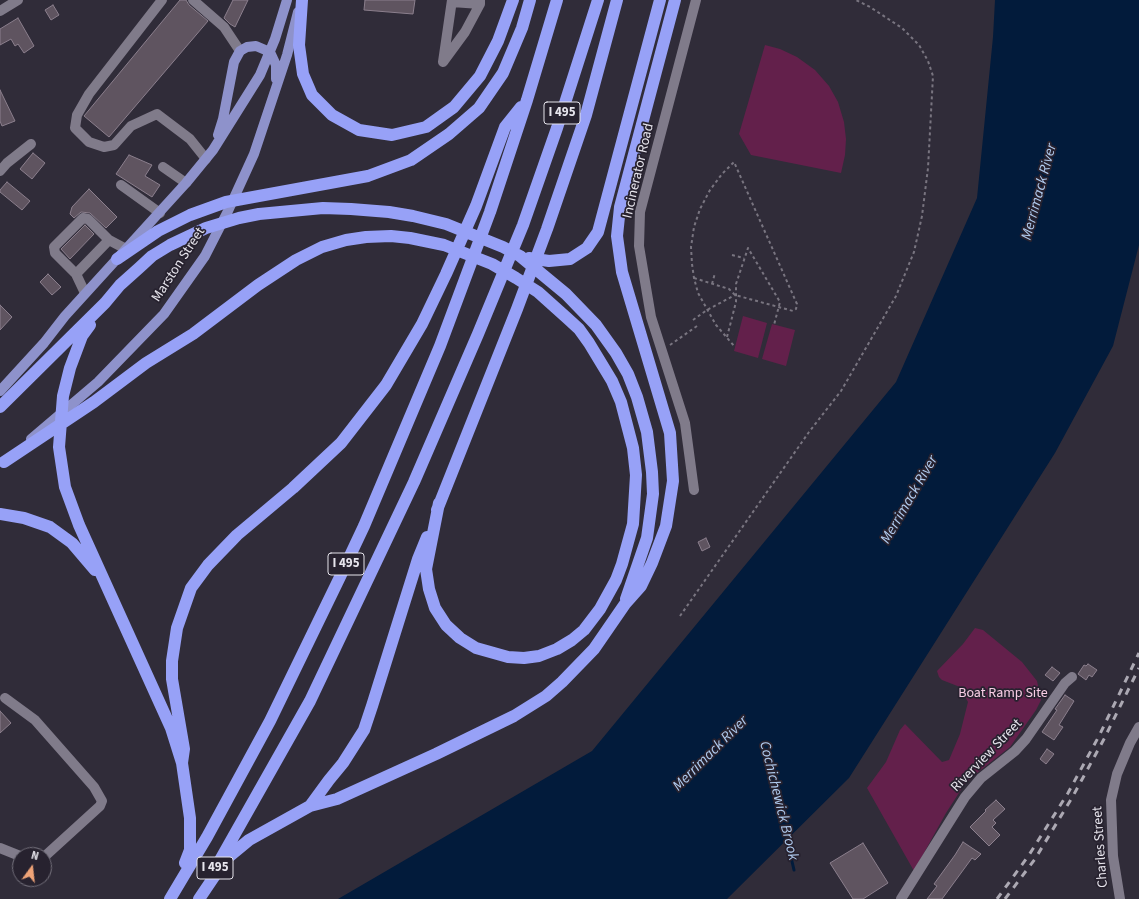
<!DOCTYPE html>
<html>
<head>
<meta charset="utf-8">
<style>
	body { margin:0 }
	#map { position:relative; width:1139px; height:899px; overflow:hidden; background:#302c39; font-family:"Source Sans 3",sans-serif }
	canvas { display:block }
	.north { position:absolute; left:12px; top:847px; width:40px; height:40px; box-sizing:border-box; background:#27222f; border:1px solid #73707b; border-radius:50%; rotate:15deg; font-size:11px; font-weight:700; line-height:16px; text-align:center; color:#e6e4ec }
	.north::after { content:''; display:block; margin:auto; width:14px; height:18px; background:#efa377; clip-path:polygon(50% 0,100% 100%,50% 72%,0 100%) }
</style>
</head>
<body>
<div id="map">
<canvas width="1139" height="899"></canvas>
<div class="north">N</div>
</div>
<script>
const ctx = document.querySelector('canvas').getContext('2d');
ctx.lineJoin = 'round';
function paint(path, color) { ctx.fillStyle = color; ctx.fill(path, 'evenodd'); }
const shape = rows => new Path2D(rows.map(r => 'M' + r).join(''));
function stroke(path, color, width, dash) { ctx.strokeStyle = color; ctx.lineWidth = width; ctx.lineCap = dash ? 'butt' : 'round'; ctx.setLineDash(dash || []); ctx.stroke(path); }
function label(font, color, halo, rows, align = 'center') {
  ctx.font = font + ' "Source Sans 3",sans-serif'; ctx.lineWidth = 3.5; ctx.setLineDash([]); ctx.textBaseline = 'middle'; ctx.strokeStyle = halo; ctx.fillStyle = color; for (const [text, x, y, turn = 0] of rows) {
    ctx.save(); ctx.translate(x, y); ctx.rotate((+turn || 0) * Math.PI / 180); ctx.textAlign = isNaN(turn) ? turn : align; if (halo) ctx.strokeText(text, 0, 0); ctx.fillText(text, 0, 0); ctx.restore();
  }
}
const green = shape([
	[765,45,780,49,797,57,815,70,829,86,838,102,844,122,846,139,845,155,841,173,751,155,739,134],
	[743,316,767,323,758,358,734,351],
	[772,324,795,330,786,366,762,359],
	[975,628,983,630,1022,662,1037,681,1041,700,1036,710,1010,747,977,773,964,785,946,813,914,871,867,788,886,762,900,730,905,724,942,762,949,760,960,734,968,702,960,687,942,680,939,677,937,671,963,644]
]);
const water = shape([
	[995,0,1139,0,1139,245,1113,346,1055,453,849,778,727,899,338,899,592,751,896,382,977,198,993,37]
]);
const stream = shape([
	[786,836,794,870]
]);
const building = shape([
	[180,0,186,0,189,5,208,21,109,137,84,116,180,0],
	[233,0,248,0,235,27,230,24,224,18,233,0],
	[365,0,415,0,413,14,364,10,365,0],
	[53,5,59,15,51,20,45,10,53,5],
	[18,18,34,46,24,53,18,44,15,46,11,39,0,45,0,29,18,18],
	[0,90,15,121,2,126,0,121,0,90],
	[33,153,45,163,32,179,20,169,33,153],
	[129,155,152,165,145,176,160,185,152,197,116,174,129,155],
	[7,182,30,201,22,210,0,192,0,190,7,182],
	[89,189,117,217,106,228,90,213,81,212,74,218,70,214,72,207,89,189],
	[85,225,94,234,70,259,61,249,85,225],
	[48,274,61,287,52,295,40,282,48,274],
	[0,305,12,317,0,330,0,305],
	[706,538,710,547,702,551,698,542,706,538],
	[1088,664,1097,670,1092,677,1089,675,1086,680,1078,674,1084,665,1086,666,1088,664],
	[1052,667,1060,673,1053,681,1045,675,1052,667],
	[1065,695,1074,701,1059,725,1063,727,1054,740,1042,732,1057,710,1055,709,1065,695],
	[0,711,11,723,0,733,0,711],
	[1047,749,1054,754,1046,764,1040,759,1047,749],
	[996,800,1005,809,993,820,996,823,992,827,1000,835,989,846,970,827,986,811,985,810,996,800],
	[963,842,981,854,975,860,972,858,942,899,927,899,937,886,934,884,955,855,963,842],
	[863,843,888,883,863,899,853,899,830,863,863,843]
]);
const path = shape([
	[732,255,744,258],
	[694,278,729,289,735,295,793,311,796,309,797,304,734,162,722,174,710,190,700,209,694,227,691,247,692,264,694,278,698,293,716,325,735,347],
	[712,284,715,273],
	[693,320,707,310,735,295],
	[727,337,736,302,736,284,748,248,780,302,774,325],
	[670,345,697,326],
	[680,616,809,432,841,391,896,296,914,252,922,216,928,168,933,76,928,61,919,45,902,28,870,7,856,0]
]);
const minor = shape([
	[162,0,89,94,77,115,75,128,89,142,104,147,114,145,131,126,157,114,190,139,206,159],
	[193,0,224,27,240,51],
	[452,0,443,62,465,32,480,4,480,0],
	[452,2,480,4],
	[0,11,18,0],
	[163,167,186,183],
	[0,171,7,163,31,144],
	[121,185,160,213],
	[76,274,55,253,54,247,83,218,88,219,109,240],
	[85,293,76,274,109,240,126,249],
	[694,490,685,423,651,317,639,246,640,212,696,0],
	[5,698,35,720,94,787,102,801,100,806,44,857],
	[0,848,20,856],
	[901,899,965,797,981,778,1015,751,1026,739,1065,683,1072,677],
	[1120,899,1113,856,1111,800,1117,774,1130,743,1139,727]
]);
const major = shape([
	[218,135,223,119,234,62,240,51,247,47,256,46,270,52,276,65,276,79],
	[0,391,44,343,65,316,186,183,213,150,260,75,275,39,287,0],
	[31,439,98,382,164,314,205,256,228,211,254,154,287,55,298,12]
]);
const highway = shape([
	[302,0,299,45,303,74,312,95,332,115,359,130,392,135,426,127,454,107,480,76,498,41,513,0],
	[529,258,549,261,570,259,587,248,598,232,660,0],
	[117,259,158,231,190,215,226,202,368,176,411,160,449,134,479,108,503,73,522,28,530,0],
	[90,325,82,336,70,368,63,396,59,447,65,487,79,525,171,728,182,763,190,818,190,850,185,863],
	[0,407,105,303,120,285,139,268,152,256,170,245,206,228,239,218,259,214,323,208,351,209,389,212,413,216,446,224,503,247,520,256,566,294,596,325,616,353,628,374,637,397,647,432,652,472,653,494,647,538,626,599],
	[4,462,94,402,146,363,193,334,258,285,296,260,322,247,346,240,366,237,391,236,410,238,444,245,492,264,516,278,538,292,567,318,579,329,589,343,612,381,621,402,633,448,636,475,633,524,622,564,616,580,600,609,584,630,572,640,557,649,539,656,524,658,508,657,476,648,460,638,446,625,435,608,429,589,426,569,439,503],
	[437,510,517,309,547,229,586,115,617,0],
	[0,514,24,518,50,527,72,543,95,570],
	[182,763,184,749,172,679,172,661,177,628,191,588,208,565,237,535,293,488,341,443,386,385,422,324,446,274,476,206,505,127,521,107],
	[310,806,329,780,343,763,364,730,372,706,418,559,427,537],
	[219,862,310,701,414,482,478,334,523,225,557,128,598,0],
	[170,899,207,837,270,721,339,579,364,526,440,346,490,212,527,100,557,0],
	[199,899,226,859,249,840,310,806,337,799,436,754,514,716,546,696,562,682,594,649,625,604,641,586,652,563,666,526,673,481,670,433,622,272,617,236,620,207,675,0]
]);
const rail = shape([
	[997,899,1029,855,1068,793,1099,736,1139,653],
	[1005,899,1035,859,1073,796,1104,739,1139,668]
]);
const shields = [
	[562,113,36],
	[346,564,36],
	[215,868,36]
];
const shieldNames = [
	["I 495",562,113],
	["I 495",346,564],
	["I 495",215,868]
];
const streetNames = [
	["Incinerator Road",639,171,-77],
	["Marston Street",179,265,-57],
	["Riverview Street",987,756,-46],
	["Charles Street",1101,847,-94]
];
const parkNames = [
	["Boat Ramp Site",1003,694]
];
const waterNames = [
	["Merrimack River",1040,192,-75],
	["Merrimack River",910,500,-60],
	["Merrimack River",711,754,-45],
	["Cochichewick Brook",778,801,76]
];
paint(green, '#63204b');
paint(water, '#021b3b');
stroke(stream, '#021b3b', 3);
paint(building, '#5f5460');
stroke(building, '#8b7f8d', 1);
stroke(path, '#797580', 2, [3, 3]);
stroke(minor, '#807b8a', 10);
stroke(major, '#8e92cb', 10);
stroke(highway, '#97a1f7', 12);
stroke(rail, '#aca9b3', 3, [7, 7]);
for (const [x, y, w] of shields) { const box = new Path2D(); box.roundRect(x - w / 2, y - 11, w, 22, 3); ctx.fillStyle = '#27222f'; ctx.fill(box); stroke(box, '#e6e4ec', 1); }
label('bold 13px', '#e6e4ec', null, shieldNames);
label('14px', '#e6e4ec', '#27222f', streetNames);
label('14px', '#f9cde5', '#27222f', parkNames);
label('italic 15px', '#b1ccf0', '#27222f', waterNames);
</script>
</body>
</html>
